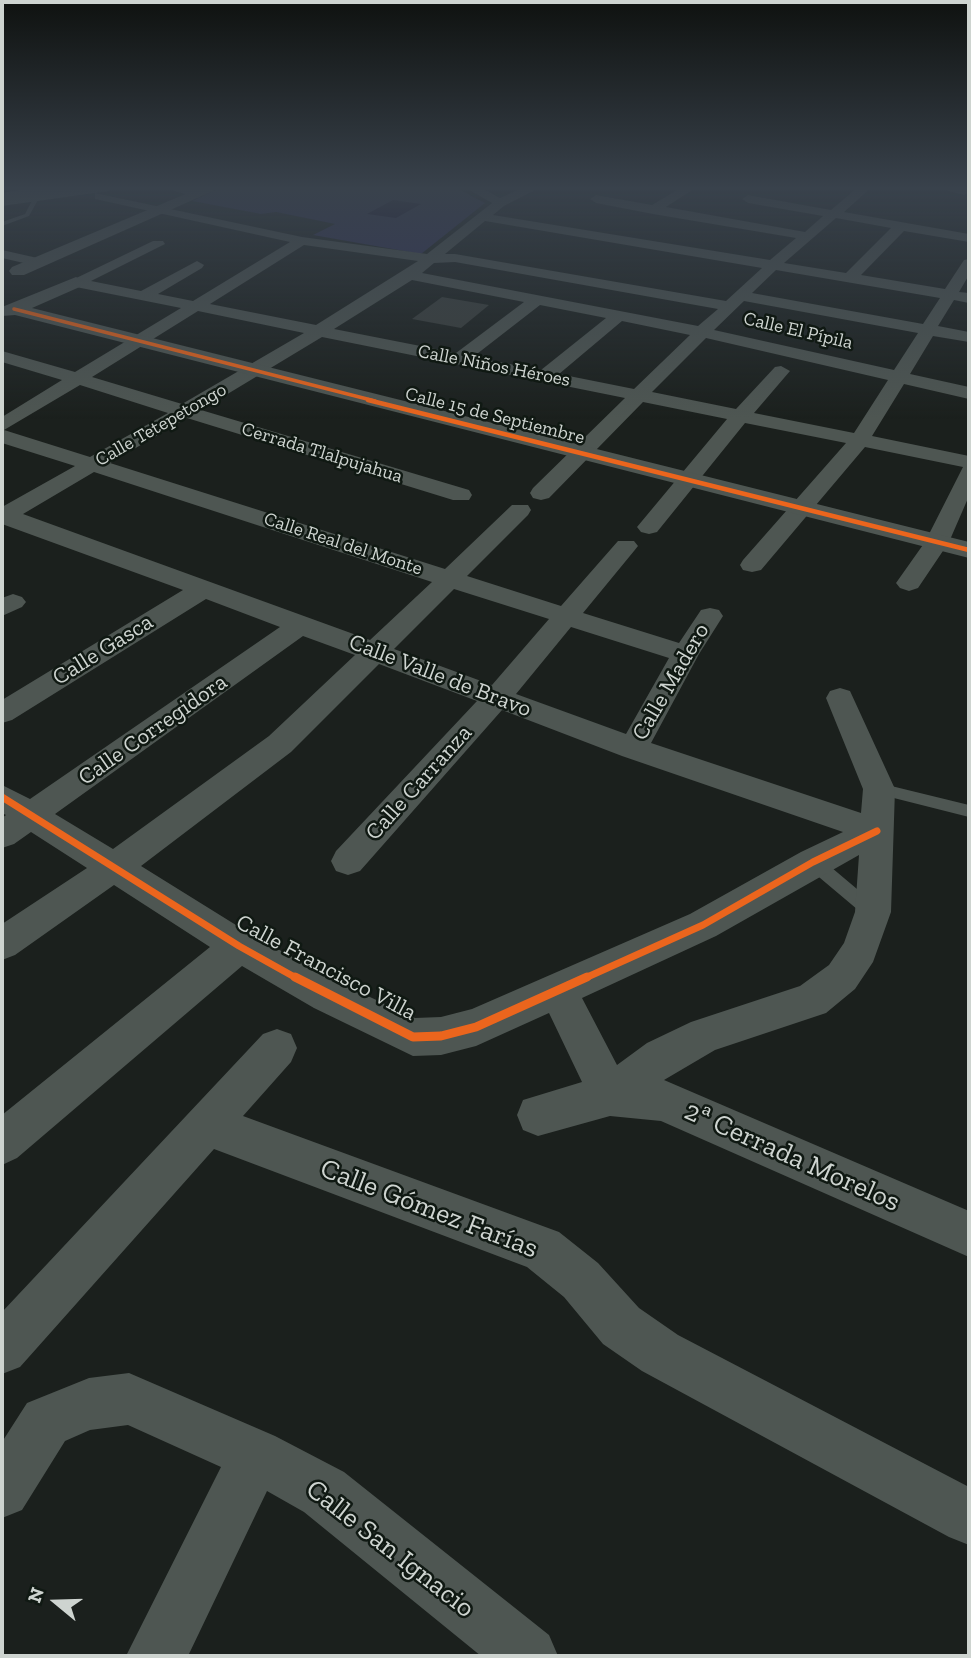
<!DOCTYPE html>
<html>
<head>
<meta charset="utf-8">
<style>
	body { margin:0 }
	#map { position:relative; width:971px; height:1658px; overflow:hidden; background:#1b201d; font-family:"Zilla Slab",serif }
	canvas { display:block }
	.frame { position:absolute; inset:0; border:4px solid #ced4d0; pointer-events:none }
	.north { position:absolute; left:21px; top:1567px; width:70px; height:70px; -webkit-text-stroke:5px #101913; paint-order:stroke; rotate:289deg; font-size:19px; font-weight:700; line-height:28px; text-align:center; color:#ced4d0 }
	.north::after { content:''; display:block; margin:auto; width:24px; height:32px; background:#ced4d0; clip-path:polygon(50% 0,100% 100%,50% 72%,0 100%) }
</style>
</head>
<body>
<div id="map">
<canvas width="971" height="1658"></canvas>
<div class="frame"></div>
<div class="north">N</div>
</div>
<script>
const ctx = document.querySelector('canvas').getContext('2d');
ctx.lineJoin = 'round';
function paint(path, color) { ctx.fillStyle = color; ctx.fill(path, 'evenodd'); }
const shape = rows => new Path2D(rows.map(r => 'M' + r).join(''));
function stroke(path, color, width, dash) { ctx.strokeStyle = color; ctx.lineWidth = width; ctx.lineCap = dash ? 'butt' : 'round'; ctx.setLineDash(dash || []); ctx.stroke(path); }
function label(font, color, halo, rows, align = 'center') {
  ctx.font = font + ' "Zilla Slab",serif'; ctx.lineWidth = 5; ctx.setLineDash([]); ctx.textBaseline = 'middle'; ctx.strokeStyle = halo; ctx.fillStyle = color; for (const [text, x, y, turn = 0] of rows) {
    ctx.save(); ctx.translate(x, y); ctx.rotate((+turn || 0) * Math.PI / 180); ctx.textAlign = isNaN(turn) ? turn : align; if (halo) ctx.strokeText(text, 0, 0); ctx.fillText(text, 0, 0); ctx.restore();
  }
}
const green = shape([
	[222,187,455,187,485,203,421,254,313,235,335,224,276,212,261,214,192,201]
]);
const water = shape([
	[393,200,421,204,396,218,367,214]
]);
const building = shape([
	[442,297,489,305,461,328,412,319]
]);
const service = shape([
	[34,197,39,198,29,216,2,226,2,222,25,214,34,197],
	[879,783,969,805,969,817,874,793,871,789,879,783],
	[813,855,819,857,876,905,879,910,876,915,870,917,864,915,807,867,805,862,807,857,813,855]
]);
const minor = shape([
	[162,187,185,187,204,194,198,198,162,187],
	[464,187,480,187,500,198,524,187,541,187,504,206,493,215,770,260,796,238,653,214,596,203,590,199,596,195,652,205,682,187,697,187,666,207,805,232,823,216,748,203,742,199,748,195,831,210,858,187,872,187,844,212,969,234,969,242,904,231,861,275,945,289,964,260,969,259,969,275,959,292,969,293,969,303,954,300,938,326,969,332,969,342,933,336,910,374,969,387,969,399,904,384,872,436,969,456,969,496,949,542,918,588,909,591,900,588,896,583,925,542,963,467,865,447,761,570,752,572,743,570,740,565,743,560,846,443,745,423,657,532,649,534,641,532,637,527,727,419,643,402,549,498,541,500,533,498,530,493,533,488,625,398,322,337,201,410,469,490,472,495,469,500,453,500,187,418,110,463,445,569,512,505,528,505,531,510,528,515,467,576,561,606,618,541,634,541,638,546,634,551,583,613,679,643,701,610,710,608,719,610,723,616,699,654,651,743,861,813,863,789,826,698,830,691,840,688,850,691,895,789,891,912,873,962,855,989,826,1013,715,1050,664,1080,969,1211,969,1257,661,1121,610,1116,538,1136,523,1130,517,1115,523,1100,582,1082,549,1013,476,1046,441,1055,413,1056,314,1008,242,966,17,1158,2,1165,2,1115,210,947,114,885,15,955,2,960,2,924,87,868,31,832,14,844,2,848,2,818,6,815,2,813,2,785,30,799,280,627,206,599,12,720,2,723,2,700,183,590,2,524,2,507,75,466,2,443,2,417,62,380,2,362,2,351,75,372,181,308,76,287,68,282,153,241,163,241,165,244,91,281,141,291,197,261,204,265,202,268,158,294,193,301,290,242,95,199,95,193,302,237,427,254,492,203,464,187],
	[836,218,891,228,846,273,784,263,836,218],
	[485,221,762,268,726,301,455,254,445,254,485,221],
	[304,245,418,261,316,325,210,304,304,245],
	[455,262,718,309,698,326,422,273,434,263,455,262],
	[776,270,940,298,923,324,752,293,776,270],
	[412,280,524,302,456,353,334,329,412,280],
	[744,301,918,333,894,370,714,330,744,301],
	[540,305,606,318,541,370,473,357,540,305],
	[198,311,304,333,182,404,92,377,198,311],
	[622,321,690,335,634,389,559,374,622,321],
	[706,338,888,380,854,433,754,413,790,371,781,366,775,367,736,409,652,392,706,338],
	[80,385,168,413,90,457,4,430,80,385],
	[94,472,432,582,370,640,23,514,94,472],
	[454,589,549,619,492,685,394,649,454,589],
	[571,627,669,658,626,734,516,694,571,627],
	[303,636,355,655,269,736,113,849,55,814,303,636],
	[379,664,477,701,336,851,331,861,336,871,348,875,360,871,502,710,622,756,843,832,801,852,690,914,472,1009,441,1017,415,1018,342,984,252,935,141,866,291,752,379,664],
	[859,855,855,912,844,943,829,965,800,986,691,1022,647,1043,617,1065,582,998,716,936,859,855],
	[933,187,964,187,968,188,969,192,964,195,933,187],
	[2,250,42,259,44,262,37,266,2,258,2,250],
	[13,594,22,597,26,602,22,607,2,616,2,598,13,594],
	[277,1029,291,1034,297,1048,291,1062,243,1116,559,1232,598,1263,639,1308,678,1335,969,1487,969,1545,949,1537,642,1371,603,1344,564,1297,527,1267,214,1149,20,1367,2,1374,2,1312,263,1034,277,1029],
	[129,1373,275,1436,344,1472,549,1635,558,1656,481,1656,304,1512,267,1491,188,1656,126,1656,221,1467,128,1425,90,1430,65,1441,22,1510,2,1518,2,1442,27,1403,89,1378,129,1373]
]);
const tertiary = shape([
	[202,187,222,187,24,275,12,275,9,271,12,267,202,187],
	[76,277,85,282,82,286,32,308,969,542,969,558,15,315,2,316,2,307,76,277]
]);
const trunk = shape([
	[76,187,116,187,109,191,2,206,2,198,76,187]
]);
const motorway = shape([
	[37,187,74,187,67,191,2,201,2,193,37,187]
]);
const cyclewayFar3 = shape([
	[14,309,375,401]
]);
const cyclewayFar2 = shape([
	[368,400,969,550]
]);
const cyclewayFar1 = shape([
	[2,797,239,946,298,979],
	[583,979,703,925,813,862,877,831]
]);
const cycleway = shape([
	[295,977,413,1037,441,1036,476,1027,587,977]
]);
const farStreetnames = [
	["Calle El Pípila",798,331,13],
	["Calle Niños Héroes",494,366,11],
	["Calle 15 de Septiembre",495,416,14],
	["Calle Tetepetongo",161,425,-30],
	["Cerrada Tlalpujahua",322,453,17],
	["Calle Real del Monte",343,544,18]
];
const streetNames = [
	["Calle Gasca",103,650,-32],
	["Calle Valle de Bravo",440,676,21],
	["Calle Madero",671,682,-60],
	["Calle Corregidora",153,730,-35],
	["Calle Carranza",419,783,-48],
	["Calle Francisco Villa",326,968,28]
];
const nearStreetnames = [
	["2ª Cerrada Morelos",792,1157,24],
	["Calle Gómez Farías",429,1209,21],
	["Calle San Ignacio",390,1549,38]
];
paint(green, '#31305c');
paint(water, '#0e0432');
paint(building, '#3a3f3c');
paint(service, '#4e5652');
paint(minor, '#4e5652');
paint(tertiary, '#4e5652');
paint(trunk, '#546059');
paint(motorway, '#525e58');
stroke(cyclewayFar3, '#eb651d', 3.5);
stroke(cyclewayFar2, '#eb651d', 4.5);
stroke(cyclewayFar1, '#eb651d', 7);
stroke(cycleway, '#eb651d', 9);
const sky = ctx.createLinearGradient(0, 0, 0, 419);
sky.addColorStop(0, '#0f1210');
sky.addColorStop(0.45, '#39424c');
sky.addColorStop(1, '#39424c00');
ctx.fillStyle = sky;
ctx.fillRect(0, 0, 971, 419);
label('19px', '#ced4d0', '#101913', farStreetnames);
label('23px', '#ced4d0', '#101913', streetNames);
label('28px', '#ced4d0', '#101913', nearStreetnames);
</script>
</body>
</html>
